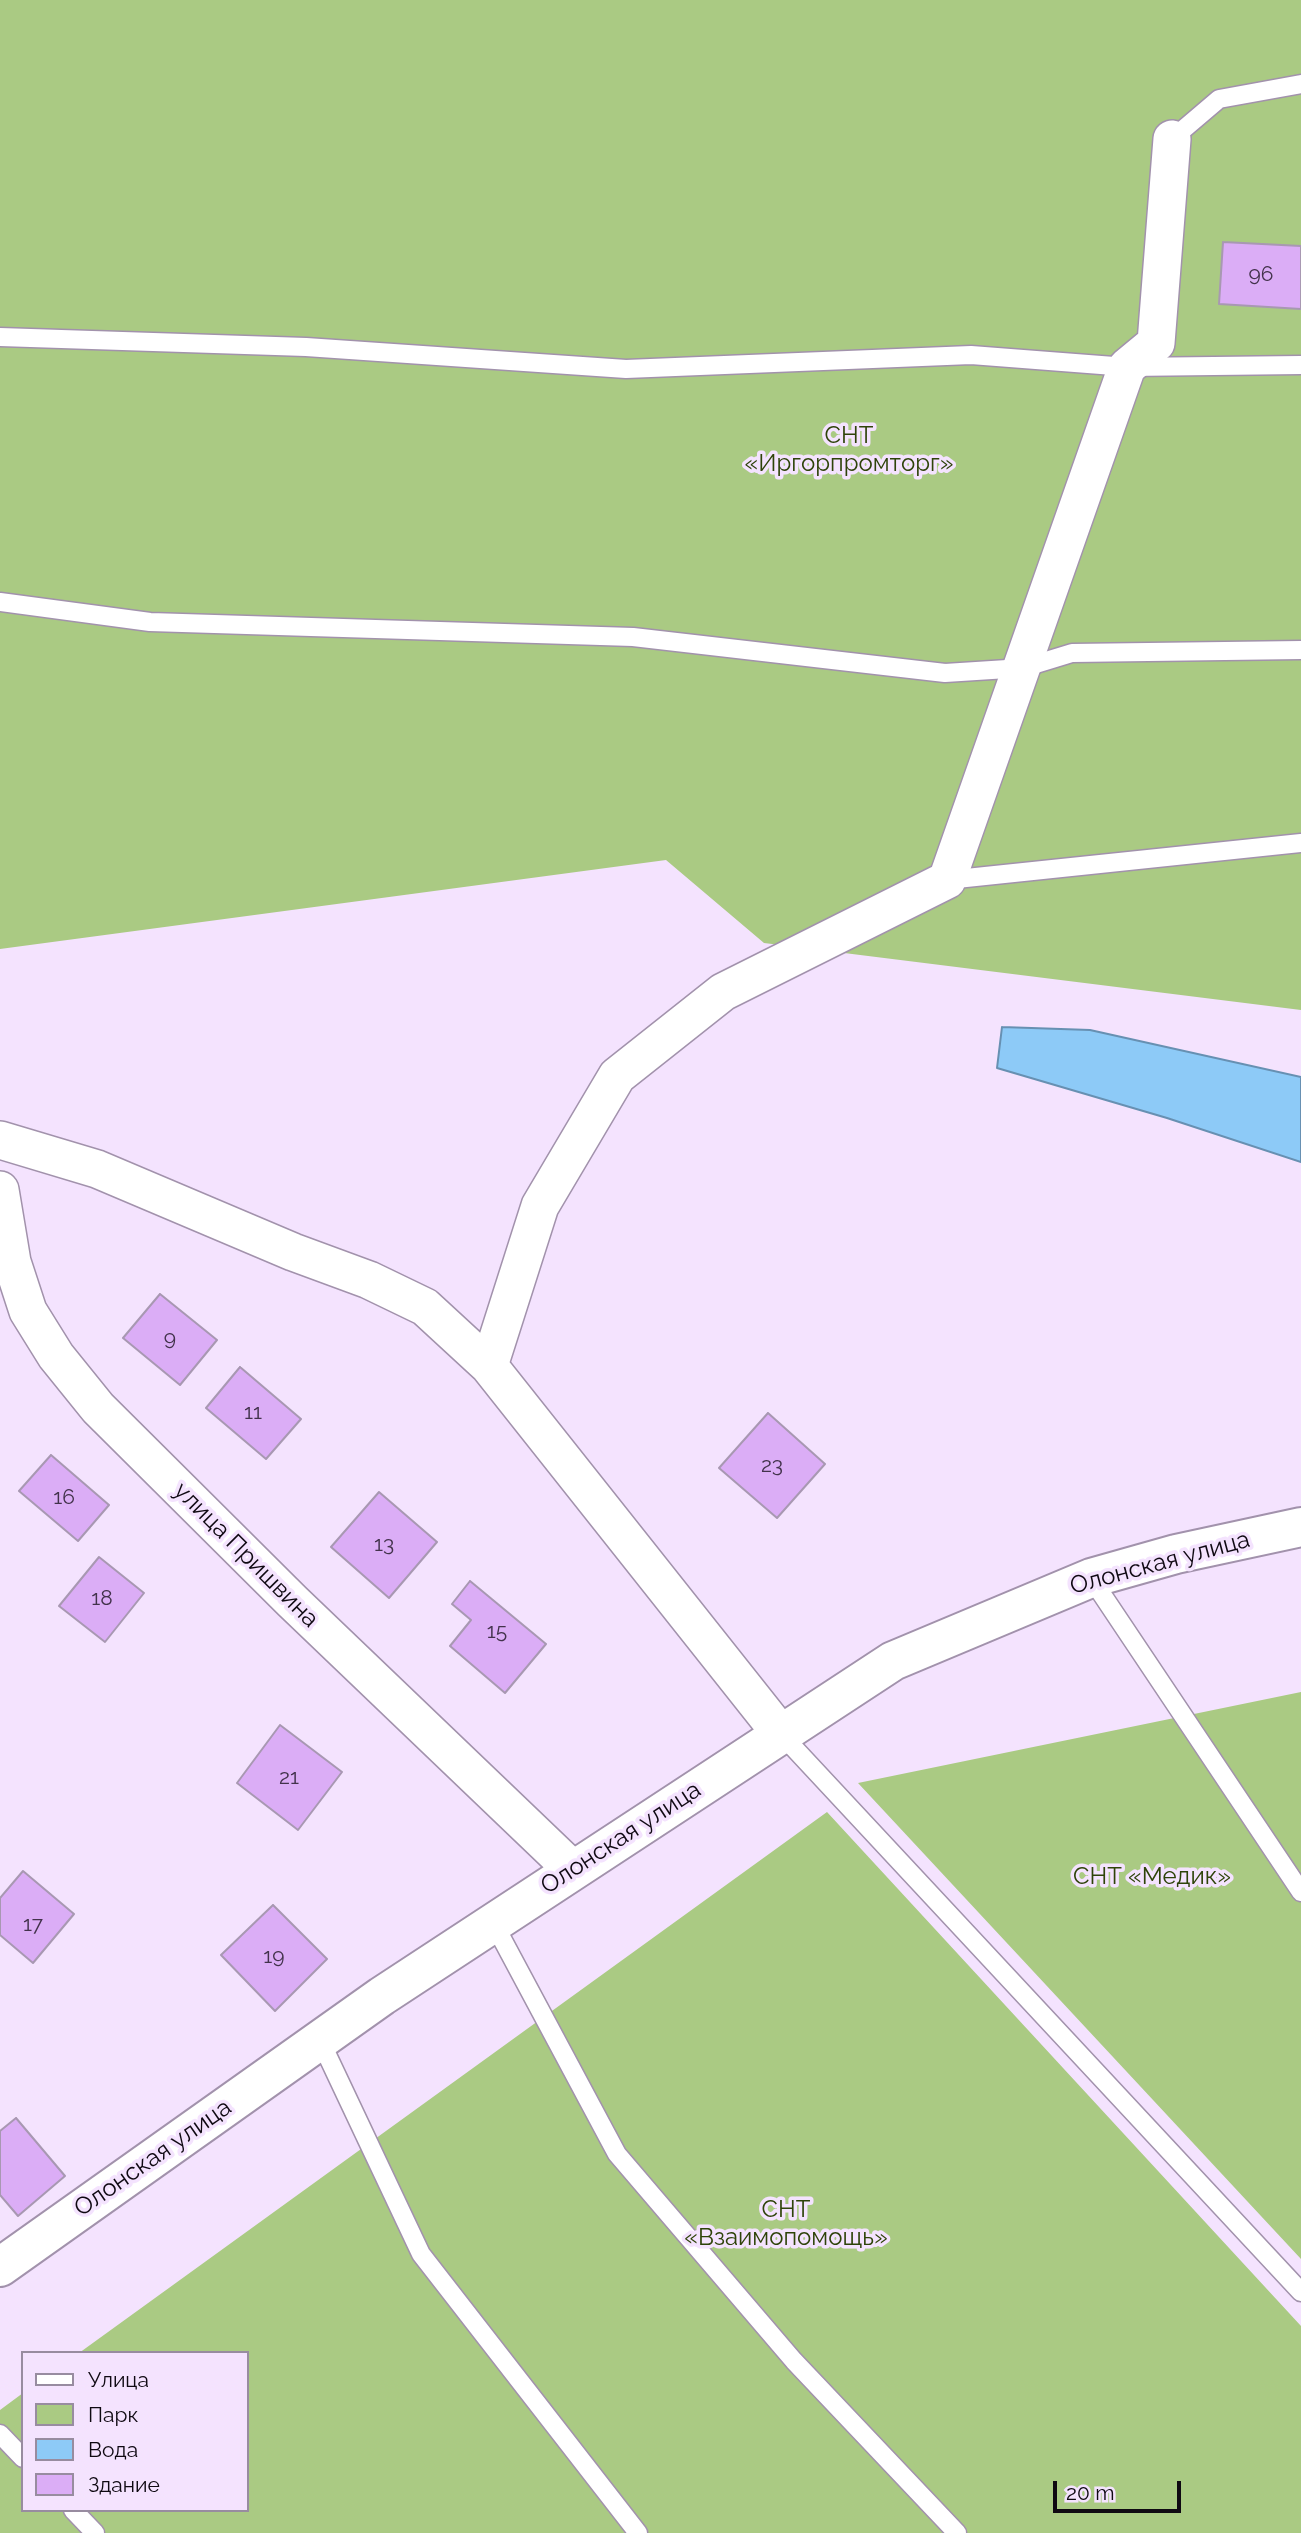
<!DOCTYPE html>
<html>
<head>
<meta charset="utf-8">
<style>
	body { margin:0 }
	#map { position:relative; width:1301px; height:2533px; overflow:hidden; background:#f4e3fe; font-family:Raleway,sans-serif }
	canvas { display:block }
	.legend { position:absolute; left:21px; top:2351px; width:228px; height:161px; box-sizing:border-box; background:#f4e3fe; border:2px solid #988ca0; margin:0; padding:9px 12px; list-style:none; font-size:21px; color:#0f0912 }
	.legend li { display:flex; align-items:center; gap:14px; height:35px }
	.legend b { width:35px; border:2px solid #988ca0 }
	.scale { position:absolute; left:1053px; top:2481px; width:128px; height:32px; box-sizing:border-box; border:4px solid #0f0912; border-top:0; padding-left:9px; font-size:21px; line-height:24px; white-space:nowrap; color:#0f0912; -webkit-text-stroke:5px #f4e3fe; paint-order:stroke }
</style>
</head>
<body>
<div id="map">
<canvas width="1301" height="2533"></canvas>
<ul class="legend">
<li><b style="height:9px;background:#fff"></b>Улица</li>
<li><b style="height:19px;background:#aaca83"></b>Парк</li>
<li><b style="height:19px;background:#8dcaf7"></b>Вода</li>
<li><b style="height:19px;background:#dbadf6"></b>Здание</li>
</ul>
<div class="scale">20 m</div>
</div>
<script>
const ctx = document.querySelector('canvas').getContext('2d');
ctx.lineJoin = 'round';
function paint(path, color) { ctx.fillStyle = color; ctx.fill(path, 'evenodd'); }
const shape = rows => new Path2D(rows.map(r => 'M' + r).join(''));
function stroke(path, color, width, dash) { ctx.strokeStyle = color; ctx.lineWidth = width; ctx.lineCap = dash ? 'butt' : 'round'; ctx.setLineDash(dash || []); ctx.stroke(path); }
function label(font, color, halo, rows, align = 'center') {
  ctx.font = font + ' Raleway,sans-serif'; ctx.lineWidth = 7; ctx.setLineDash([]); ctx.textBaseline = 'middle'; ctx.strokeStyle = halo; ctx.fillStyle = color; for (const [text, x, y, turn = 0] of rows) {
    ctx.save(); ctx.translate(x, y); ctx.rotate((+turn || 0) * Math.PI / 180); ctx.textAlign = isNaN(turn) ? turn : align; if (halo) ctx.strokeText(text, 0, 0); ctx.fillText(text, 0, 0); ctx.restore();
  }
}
const green = shape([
	[0,0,1301,0,1301,1010,764,943,666,860,0,949],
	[1301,1692,1301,2259,858,1783],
	[827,1812,1301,2326,1301,2533,0,2533,0,2410,23,2393,23,2510,247,2510,247,2353,79,2353]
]);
const water = shape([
	[1002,1027,1090,1030,1301,1077,1301,1162,1167,1118,997,1068,1002,1027]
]);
const building = shape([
	[1223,242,1301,246,1301,309,1219,304,1223,242],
	[160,1294,217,1340,180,1385,123,1338,160,1294],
	[240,1367,301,1419,266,1459,206,1408,240,1367],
	[768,1413,825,1464,777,1518,719,1468,768,1413],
	[51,1455,109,1505,78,1541,19,1491,51,1455],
	[379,1492,437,1542,389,1598,331,1547,379,1492],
	[99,1557,144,1593,105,1642,59,1606,99,1557],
	[470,1581,546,1644,505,1693,450,1646,471,1620,452,1604,470,1581],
	[280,1725,342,1772,298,1830,237,1783,280,1725],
	[23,1871,74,1914,33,1963,0,1935,0,1898,23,1871],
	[273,1905,327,1959,275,2011,221,1955,273,1905],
	[16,2118,65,2176,18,2216,0,2195,0,2131,16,2118]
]);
const service = shape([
	[1172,139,1219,99,1301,84],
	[0,337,306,347,626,369,971,355,1127,367,1301,365],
	[0,602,150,622,633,637,945,673,1023,668,1072,653,1301,650],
	[947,880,1301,843],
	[1091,1578,1301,1892],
	[781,1734,1301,2292],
	[493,1922,617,2154,794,2361,957,2533],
	[320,2040,421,2254,638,2533],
	[0,2434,23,2458],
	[73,2510,95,2533]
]);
const minor = shape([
	[0,1140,97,1169,293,1252,369,1280,425,1307,489,1366,781,1734],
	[0,1190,12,1262,28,1311,56,1356,98,1408,292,1601,573,1870],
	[489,1366,540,1206,617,1076,723,992,947,880,1127,367,1156,343,1172,139]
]);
const tertiary = shape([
	[0,2267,382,1996,893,1661,1091,1578,1176,1554,1301,1527]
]);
const numberNames = [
	["96",1261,275],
	["9",170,1339],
	["11",253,1413],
	["23",772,1466],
	["16",64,1498],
	["13",384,1545],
	["18",102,1599],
	["15",497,1632],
	["21",289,1778],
	["17",33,1925],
	["19",274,1957]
];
const parkNames = [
	["СНТ",849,436],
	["«Иргорпромторг»",849,464],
	["СНТ «Медик»",1152,1877],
	["СНТ",786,2210],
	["«Взаимопомощь»",786,2238]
];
const streetNames = [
	["улица Пришвина",246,1555,45],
	["Олонская улица",1160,1563,-15],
	["Олонская улица",621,1838,-33],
	["Олонская улица",153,2158,-35]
];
paint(green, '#aaca83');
paint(water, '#8dcaf7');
stroke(water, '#6790b2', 2);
paint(building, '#dbadf6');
stroke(building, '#a898b2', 2);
stroke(service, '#a292ac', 21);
stroke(minor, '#a292ac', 40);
stroke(tertiary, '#a292ac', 42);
stroke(service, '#fff', 18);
stroke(minor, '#fff', 37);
stroke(tertiary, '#fff', 38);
label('21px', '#42324b', null, numberNames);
label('24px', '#2e4309', '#f4e3fe', parkNames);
label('24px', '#0f0912', '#f4e3fe', streetNames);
</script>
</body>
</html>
